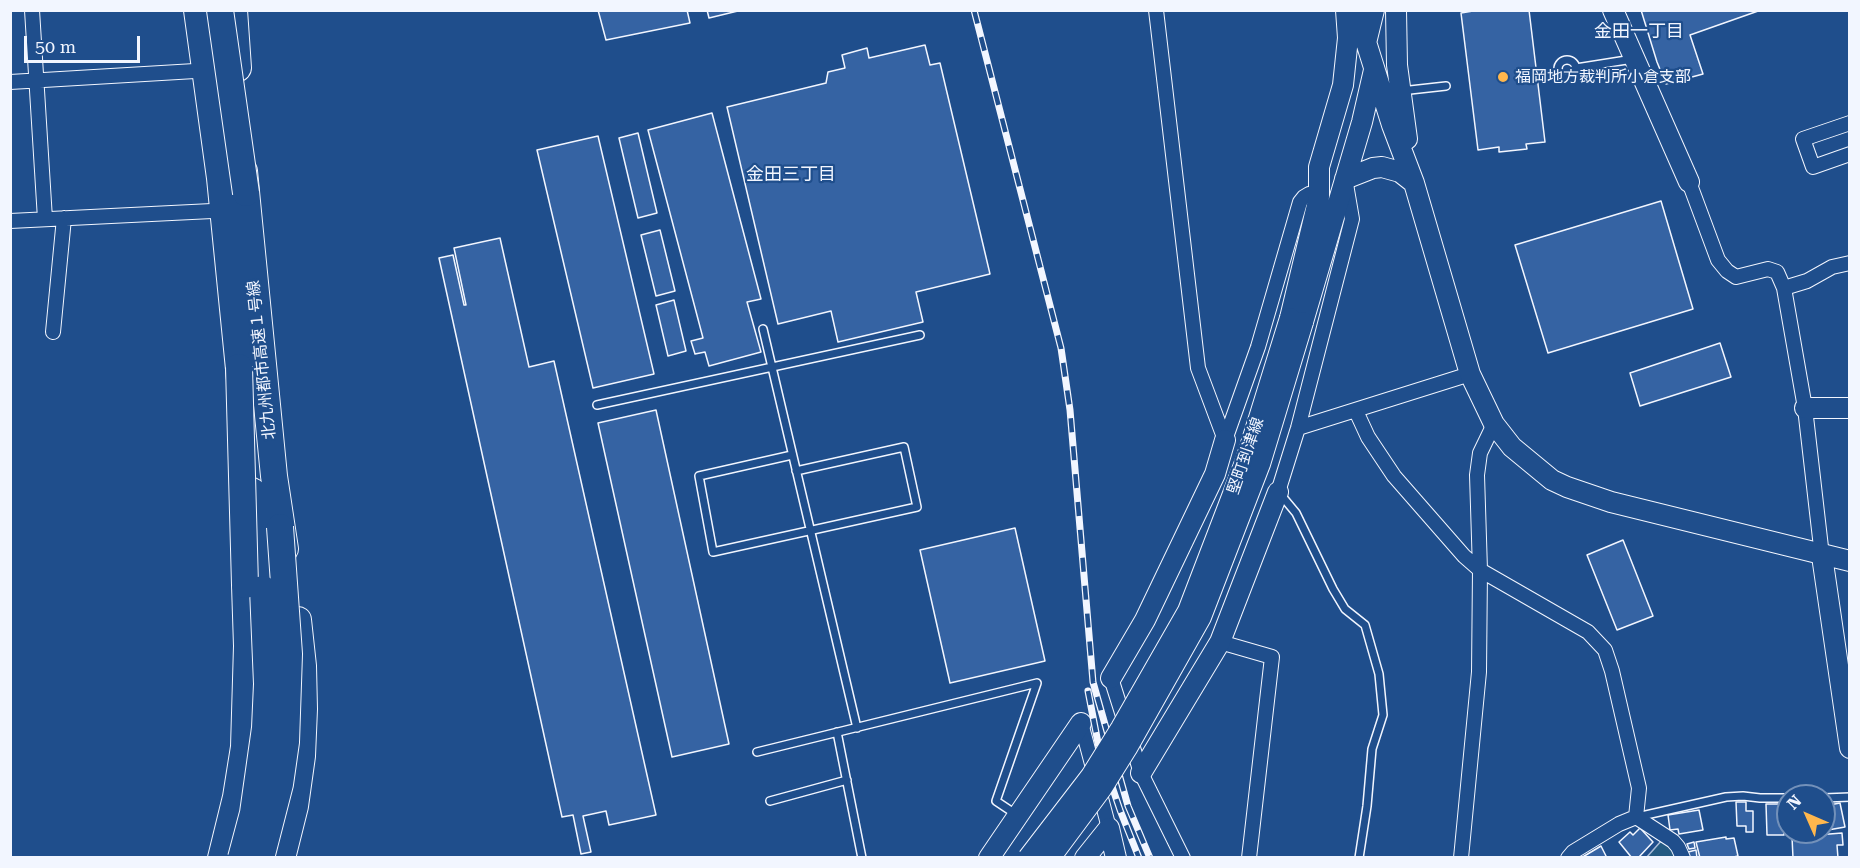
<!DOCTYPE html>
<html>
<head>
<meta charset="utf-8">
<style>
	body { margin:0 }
	#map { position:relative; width:1860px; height:868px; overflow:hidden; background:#1f4e8c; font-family:"Roboto Serif",serif }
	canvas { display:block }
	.frame { position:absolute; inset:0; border:12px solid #f2f6ff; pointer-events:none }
	.north { position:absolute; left:1776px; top:784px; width:60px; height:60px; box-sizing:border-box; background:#1f4e8c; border:2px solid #7391ba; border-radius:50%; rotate:315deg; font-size:16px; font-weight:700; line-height:24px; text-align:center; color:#f2f6ff }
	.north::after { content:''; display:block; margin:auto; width:21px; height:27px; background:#ffb74d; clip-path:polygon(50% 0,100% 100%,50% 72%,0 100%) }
	.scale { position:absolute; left:24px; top:36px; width:116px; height:27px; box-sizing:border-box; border:3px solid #f2f6ff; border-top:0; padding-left:8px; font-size:18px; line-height:21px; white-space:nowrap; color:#f2f6ff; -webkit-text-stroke:4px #1f4e8c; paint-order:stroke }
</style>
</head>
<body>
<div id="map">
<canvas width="1860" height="868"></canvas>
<div class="frame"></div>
<div class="north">N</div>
<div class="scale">50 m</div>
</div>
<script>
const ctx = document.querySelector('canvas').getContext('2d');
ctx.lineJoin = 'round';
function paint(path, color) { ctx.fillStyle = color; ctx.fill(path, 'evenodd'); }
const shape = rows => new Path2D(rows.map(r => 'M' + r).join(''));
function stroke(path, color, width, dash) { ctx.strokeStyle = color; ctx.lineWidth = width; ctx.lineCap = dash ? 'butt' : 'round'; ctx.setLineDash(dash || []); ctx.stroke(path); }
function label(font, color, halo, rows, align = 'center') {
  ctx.font = font + ' "Roboto Serif","Noto Sans JP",serif'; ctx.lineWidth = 4.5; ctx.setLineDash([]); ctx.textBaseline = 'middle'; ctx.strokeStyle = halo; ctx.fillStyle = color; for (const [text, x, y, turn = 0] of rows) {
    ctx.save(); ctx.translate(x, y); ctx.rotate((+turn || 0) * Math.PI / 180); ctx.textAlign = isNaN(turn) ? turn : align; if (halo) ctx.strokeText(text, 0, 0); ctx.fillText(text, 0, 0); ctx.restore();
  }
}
const green = shape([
	[1662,840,1680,858,1646,858,1662,840]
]);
const building = shape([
	[598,10,687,10,690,23,606,40,598,10],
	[707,10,742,10,709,18,707,10],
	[1529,10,1545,142,1526,144,1527,149,1499,152,1499,147,1478,150,1461,13,1479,10,1529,10],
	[1641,10,1761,10,1690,35,1703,74,1666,84,1657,62,1641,10],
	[925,45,930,65,940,63,990,274,916,292,923,322,838,342,831,311,778,324,727,107,826,83,828,72,845,68,842,55,867,48,869,58,925,45],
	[712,113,761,299,747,302,761,352,709,366,705,352,695,354,691,341,703,338,648,130,712,113],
	[638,133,657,213,638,218,619,138,638,133],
	[598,136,654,374,593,388,537,150,598,136],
	[1661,201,1693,309,1548,353,1515,245,1661,201],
	[660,230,675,291,656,296,641,235,660,230],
	[500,238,529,367,554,361,656,815,609,825,606,811,583,816,591,852,581,854,573,815,562,817,439,258,453,255,464,305,466,305,454,248,500,238],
	[674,300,686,351,668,356,656,305,674,300],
	[1720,343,1731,377,1640,406,1630,373,1720,343],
	[656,410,729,744,672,757,598,423,656,410],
	[1015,528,1045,661,950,683,920,550,1015,528],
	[1623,540,1653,616,1617,630,1587,555,1623,540],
	[1736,802,1746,802,1746,811,1753,811,1753,832,1746,832,1746,826,1737,826,1736,802],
	[1840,803,1845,827,1828,830,1824,806,1840,803],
	[1766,804,1783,804,1784,835,1767,835,1766,804],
	[1786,809,1788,809,1788,832,1787,832,1786,809],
	[1699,810,1703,830,1679,834,1678,829,1670,830,1668,815,1699,810],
	[1640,828,1653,842,1638,858,1632,858,1619,842,1630,832,1633,835,1640,828],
	[1842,833,1843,845,1837,845,1838,858,1793,858,1792,837,1842,833],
	[1726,837,1726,839,1734,838,1738,856,1729,858,1700,858,1696,842,1726,837],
	[1694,842,1695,848,1689,849,1687,844,1694,842],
	[1601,846,1607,858,1581,858,1601,846],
	[1696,850,1697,858,1690,858,1688,852,1696,850]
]);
const lane = shape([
	'1558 69a9 9 0 1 1 18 0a9 9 0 1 1-18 0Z',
	[1576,68,1633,59],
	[1401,91,1446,86],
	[763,329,857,728],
	[597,405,920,335],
	[792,455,699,476,713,552,917,507,904,447,796,471],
	[1281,495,1296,513,1333,589,1345,609,1365,625,1379,674,1383,715,1372,749,1367,806,1359,858],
	[837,732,862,858],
	[757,752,1037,683,996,801,1017,815],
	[1824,798,1850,797],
	[770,801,847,780],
	[1637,817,1726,797,1743,796,1760,798,1788,798]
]);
const street = shape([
	[32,10,45,219],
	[1156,10,1198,368,1225,440],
	[10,82,195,71],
	[1850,123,1803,139,1813,167,1850,154],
	[1689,182,1718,260,1727,271,1736,277,1768,269,1777,272,1784,288,1805,408,1822,556],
	[10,221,212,211],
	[1784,288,1807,281,1832,267,1850,263],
	[53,332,64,218],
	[1356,411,1368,437,1394,476,1464,556,1480,570,1588,632,1605,650,1612,671,1639,788,1636,817],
	[1298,428,1470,374],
	[1225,440,1258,347,1300,202,1304,197,1309,194,1319,197],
	[1278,492,1298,428,1352,219,1346,184],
	[1220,642,1272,657,1249,858],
	[1111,678,1141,773,1183,858],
	[1081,723,1109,828],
	[1636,817,1673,841,1678,847,1683,858],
	[1461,858,1479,672,1480,570,1477,475,1480,453,1494,424],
	[1568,858,1573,852,1619,824,1636,817]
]);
const secondary = shape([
	[1356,10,1392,125,1414,183,1470,374,1494,424,1512,447,1552,480,1567,487,1611,502,1850,561],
	[1396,10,1397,65,1407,139],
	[1613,10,1689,182],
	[1366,43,1374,10],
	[1345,179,1373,168,1382,167,1400,172,1414,183],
	[1290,318,1319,197,1319,167,1343,85,1348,38,1346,10],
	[1303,322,1362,122,1374,70],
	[1805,408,1850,408],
	[1822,556,1850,748],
	[1111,678,1145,620,1215,474,1225,440],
	[1141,773,1220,642,1278,492],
	[1109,828,1116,858],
	[989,858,1081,723],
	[1085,858,1109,828]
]);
const highway = shape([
	[197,10,220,178,241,389],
	[234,10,238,68],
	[244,171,274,476,285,549],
	[252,491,263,589],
	[221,858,236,797,244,747,247,646,245,585],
	[282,858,295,806,302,756,304,709,303,666,298,620]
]);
const rail = shape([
	[974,10,1061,348,1070,410,1093,682,1128,806,1150,858],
	[1088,691,1099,748,1120,810,1139,858]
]);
const secondaryBridge = shape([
	[1028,858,1091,776,1121,728,1188,611,1246,460,1290,318],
	[1050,858,1102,788,1127,748,1201,617,1260,464,1303,322]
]);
const highwayBridge = shape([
	[220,10,246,193],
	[239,367,245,585],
	[241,858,253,813,265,728,267,684,263,589],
	[261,858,280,784,286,742,289,654,280,527]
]);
const markers = [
	[1503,77,6,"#ffb74d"]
];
const poiNames = [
	["福岡地方裁判所小倉支部",1515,77]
];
const streetNames = [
	["北九州都市高速１号線",262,360,-96],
	["堅町到津線",1246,456,-71]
];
const neighbourhoodNames = [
	["金田一丁目",1639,32],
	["金田三丁目",791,175]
];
paint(green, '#245a82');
stroke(green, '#a8bbd7', 1.5);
paint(building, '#3563a3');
stroke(building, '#f2f6ff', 1.5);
stroke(lane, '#f2f6ff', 10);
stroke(street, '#f2f6ff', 16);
stroke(secondary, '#f2f6ff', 22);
stroke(highway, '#f2f6ff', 28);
stroke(lane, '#1f4e8c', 7);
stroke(street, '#1f4e8c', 14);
stroke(secondary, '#1f4e8c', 20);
stroke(highway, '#1f4e8c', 26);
stroke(rail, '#f2f6ff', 7);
stroke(rail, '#1f4e8c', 4.5, [14]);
stroke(secondaryBridge, '#f2f6ff', 22, []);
stroke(highwayBridge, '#f2f6ff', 28, []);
stroke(secondaryBridge, '#1f4e8c', 20);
stroke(highwayBridge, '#1f4e8c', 26);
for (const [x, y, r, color] of markers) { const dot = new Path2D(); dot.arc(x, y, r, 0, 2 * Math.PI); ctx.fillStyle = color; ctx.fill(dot); stroke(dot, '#1f4e8c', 2); }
label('16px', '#f2f6ff', '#1f4e8c', poiNames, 'left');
label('16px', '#f2f6ff', '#1f4e8c', streetNames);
label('18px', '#f2f6ff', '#1f4e8c', neighbourhoodNames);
</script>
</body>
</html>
